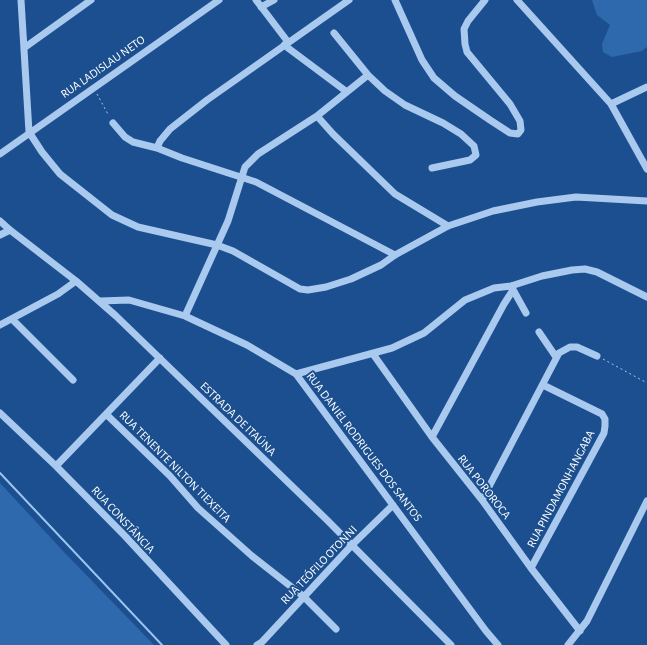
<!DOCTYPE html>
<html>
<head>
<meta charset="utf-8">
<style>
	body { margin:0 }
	canvas { display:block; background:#1b4f8f }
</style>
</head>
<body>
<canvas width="647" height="645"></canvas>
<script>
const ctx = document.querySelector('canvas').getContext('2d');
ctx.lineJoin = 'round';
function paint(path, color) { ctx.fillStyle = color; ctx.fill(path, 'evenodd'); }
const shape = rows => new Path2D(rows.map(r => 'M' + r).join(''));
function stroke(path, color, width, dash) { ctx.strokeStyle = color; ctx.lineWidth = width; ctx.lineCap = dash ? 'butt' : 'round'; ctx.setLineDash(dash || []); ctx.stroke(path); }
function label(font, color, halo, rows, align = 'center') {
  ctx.font = font + ' "Alegreya Sans",sans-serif'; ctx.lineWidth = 4; ctx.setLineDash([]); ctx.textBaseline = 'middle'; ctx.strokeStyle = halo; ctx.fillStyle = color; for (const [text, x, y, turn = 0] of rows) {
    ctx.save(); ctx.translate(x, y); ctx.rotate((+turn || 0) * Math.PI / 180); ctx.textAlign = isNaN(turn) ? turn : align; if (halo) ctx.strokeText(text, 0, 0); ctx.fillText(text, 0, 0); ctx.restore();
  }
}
const green = shape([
	[592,0,647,0,647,47,642,51,612,57,603,52,602,44,610,25,597,15],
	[0,483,64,552,154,645,0,645]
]);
const stream = shape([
	[0,473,162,645]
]);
const path = shape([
	[97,94,109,116],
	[603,359,647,383]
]);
const minor = shape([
	[21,0,29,132,42,152,60,174,112,215,138,227,217,245,233,251,300,289,308,290,326,287,351,279,381,265,395,255,448,226,493,211,537,202,576,197,647,201],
	[256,0,288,42],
	[395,0,422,60,434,78,455,96,490,120,510,133,518,134,521,130,520,121,510,104,467,52,465,44,464,29,468,21,485,0],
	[517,0,611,104,647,169],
	[261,7,274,0],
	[334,33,368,75,385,91,405,105,443,123,461,134,474,146,476,155,470,160,432,168],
	[284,45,347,92],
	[24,48,91,0],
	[611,104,647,87],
	[317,116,333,134,395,194,448,226],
	[113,123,125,137,133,142,157,148,182,158,256,182,395,255],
	[157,148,160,141,170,129,207,100,349,0],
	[0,154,219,0],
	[0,221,10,230,76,281,116,316,327,520,451,645],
	[0,235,10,230],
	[511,286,526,313],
	[100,301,129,300,185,316,247,345,296,374,486,631,498,645],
	[185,316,228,221,245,167,258,154,317,116,368,75],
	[12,319,73,380],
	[0,325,58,294,76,281],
	[539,332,556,357],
	[373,354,432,437,482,500,531,568,580,631],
	[296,374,392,348,424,333,465,300,494,288,511,286,542,276,572,270,585,269,597,272,647,297],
	[0,413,56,466,125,536,226,645],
	[106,414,170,476,198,508,252,556,303,596,336,629],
	[432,437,504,304,513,290],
	[56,466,160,358],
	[482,500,559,353,570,347,577,347,597,356],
	[531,568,604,433,605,426,605,419,602,414,543,385],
	[257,645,262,642,351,546,393,505],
	[568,645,587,621,647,501]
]);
const streetNames = [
	["RUA LADISLAU NETO",103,67,-35],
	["ESTRADA DE ITAÚNA",238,419,44],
	["RUA DANIEL RODRIGUES DOS SANTOS",364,447,53],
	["RUA TENENTE NILTON TIEXEITA",175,467,45],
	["RUA POROROCA",484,487,52],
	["RUA PINDAMONHANGABA",561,489,-62],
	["RUA CONSTÂNCIA",123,520,47],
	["RUA TEÓFILO OTONNI",319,565,-46]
];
paint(green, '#2e69ad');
stroke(stream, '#9cc4f0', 2);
stroke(path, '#a9c9ee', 1, [2, 3]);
stroke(minor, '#a9c9ee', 7);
label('12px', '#fff', '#1b4f8f', streetNames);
</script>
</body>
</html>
